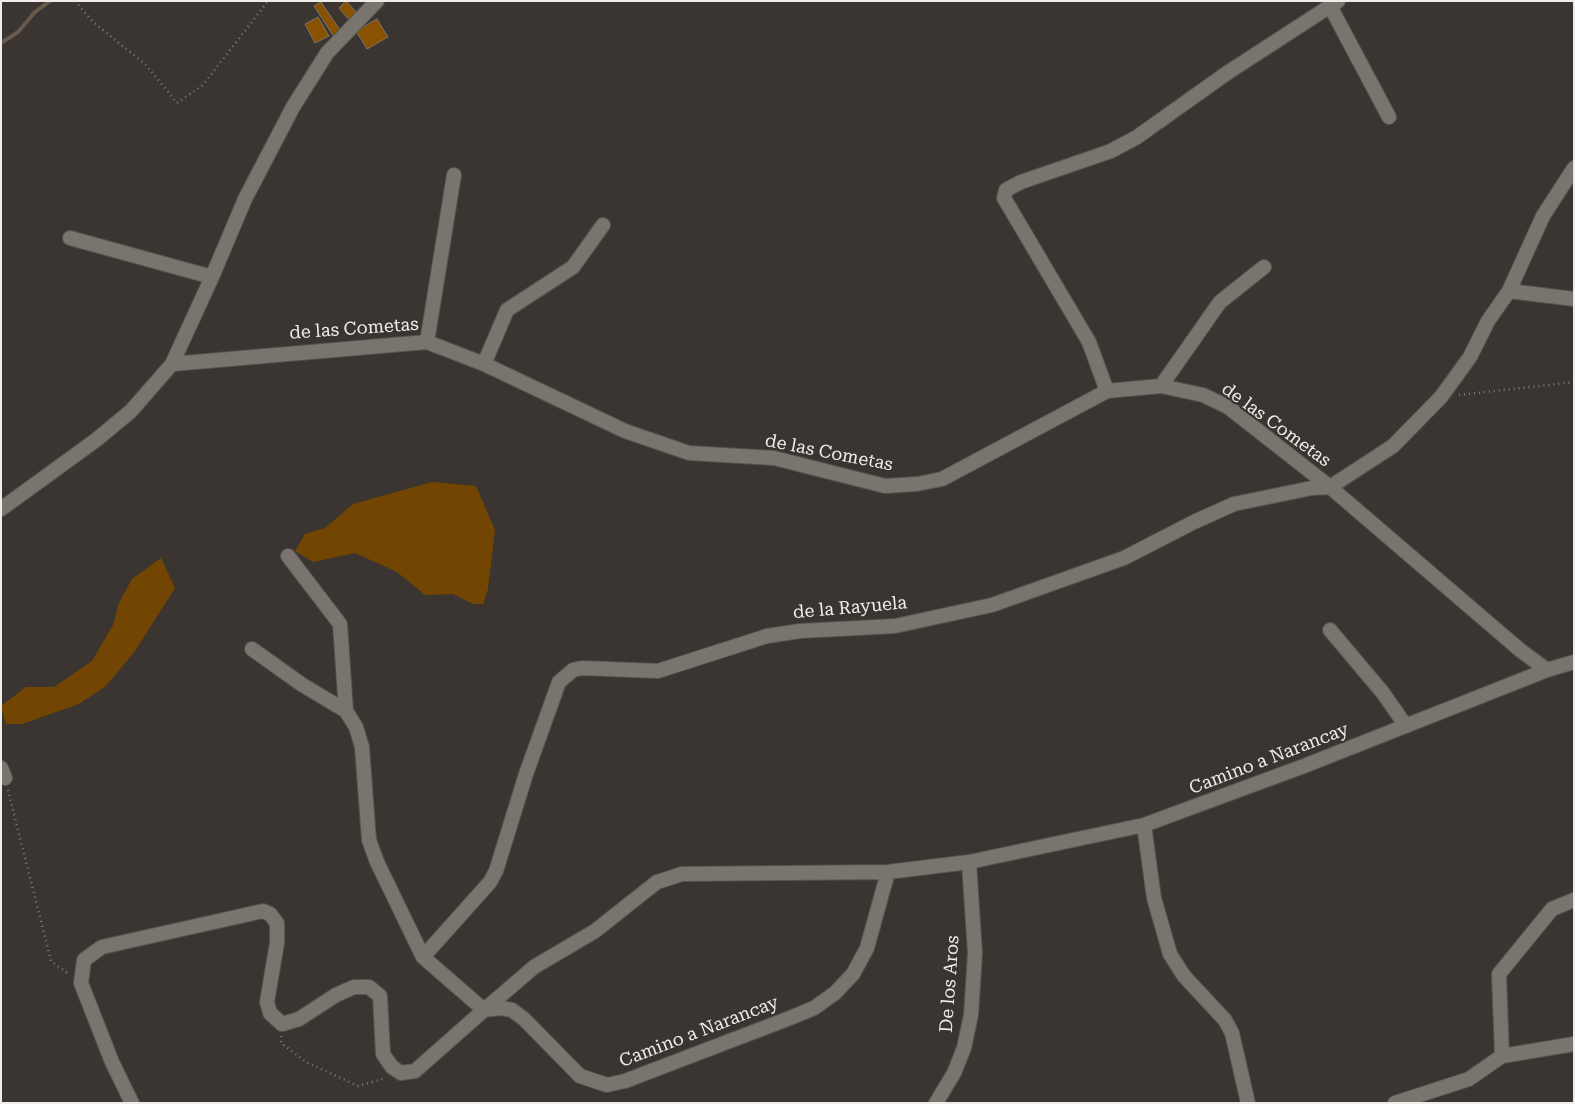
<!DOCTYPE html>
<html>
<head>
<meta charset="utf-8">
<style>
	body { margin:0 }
	#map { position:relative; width:1575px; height:1104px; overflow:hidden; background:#3a3530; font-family:"Roboto Serif",serif }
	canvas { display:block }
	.frame { position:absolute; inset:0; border:2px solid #efece9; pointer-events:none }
</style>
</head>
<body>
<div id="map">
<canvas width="1575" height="1104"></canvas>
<div class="frame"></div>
</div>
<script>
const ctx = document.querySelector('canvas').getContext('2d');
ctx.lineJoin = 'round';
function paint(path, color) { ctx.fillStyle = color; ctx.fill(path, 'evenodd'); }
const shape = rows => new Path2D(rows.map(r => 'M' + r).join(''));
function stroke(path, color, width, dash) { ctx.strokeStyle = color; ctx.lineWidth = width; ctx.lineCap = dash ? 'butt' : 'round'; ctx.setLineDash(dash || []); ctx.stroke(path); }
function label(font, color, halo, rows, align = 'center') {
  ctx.font = font + ' "Roboto Serif",serif'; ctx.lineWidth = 4.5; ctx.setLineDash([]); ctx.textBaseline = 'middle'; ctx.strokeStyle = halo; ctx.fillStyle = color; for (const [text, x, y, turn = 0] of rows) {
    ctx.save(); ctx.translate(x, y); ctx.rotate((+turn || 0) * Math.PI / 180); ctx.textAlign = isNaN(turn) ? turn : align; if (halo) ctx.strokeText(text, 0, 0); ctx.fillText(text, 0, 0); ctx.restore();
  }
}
const green = shape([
	[432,482,476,486,495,530,488,589,483,604,473,604,453,594,425,595,397,572,355,553,313,562,295,551,305,534,325,528,353,504],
	[161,558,175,588,135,651,106,686,79,704,22,724,6,724,1,706,26,687,54,687,92,661,113,625,119,603,132,579]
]);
const stream = shape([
	[1,43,18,32,35,12,50,1]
]);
const building = shape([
	[346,1,359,15,351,22,339,8,346,1],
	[321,2,342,33,334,37,314,6,321,2],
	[318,17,329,36,315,43,305,24,318,17],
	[377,19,388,37,367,49,356,31,377,19]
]);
const path = shape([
	[75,1,93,22,146,65,177,103,203,85,268,1],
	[1459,395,1574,382],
	[8,790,51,961,70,975],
	[281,1036,281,1043,306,1062,358,1086,386,1078]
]);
const minor = shape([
	[1330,6,1389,117],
	[70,238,212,277],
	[1509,291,1574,299],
	[427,342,454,175],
	[172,364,212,277,245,199,293,107,327,53,377,1],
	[484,364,507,310,573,267,603,225],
	[1161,386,1220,302,1264,267],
	[1107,391,1089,342,1004,198,1006,190,1021,182,1111,151,1137,137,1227,73,1338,1],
	[1,509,96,440,131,411,172,364,427,342,484,364,625,431,689,453,774,458,885,486,917,484,942,479,1107,391,1161,386,1203,395,1228,407,1330,487,1520,650,1547,670],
	[288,556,340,624,346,711],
	[1330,630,1383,693,1406,726],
	[252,649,301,684,346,711,356,727,362,747,369,840,377,862,423,957,484,1010,534,967,595,931,657,882,682,874,888,872,969,862,1144,825,1304,766,1547,670,1574,662],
	[1,768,5,778],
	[1144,825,1154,898,1170,954,1184,976,1225,1020,1232,1033,1248,1103],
	[423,957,490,882,496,871,526,774,559,682,573,670,582,668,658,671,767,636,800,631,895,626,992,605,1124,558,1194,522,1234,504,1312,488,1330,487,1393,446,1441,397,1470,357,1488,321,1509,291,1543,216,1574,168],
	[1502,1056,1574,1044],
	[132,1103,112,1062,81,983,84,960,102,947,263,911,270,914,277,923,277,943,267,1002,270,1013,282,1024,299,1019,336,995,354,987,369,987,380,996,383,1054,392,1067,401,1073,415,1071,484,1010,500,1008,512,1010,524,1019,580,1076,607,1085,625,1081,790,1018,814,1008,835,993,853,974,867,948,888,872],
	[936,1103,954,1073,964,1048,971,1015,975,953,969,862],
	[1395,1103,1469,1079,1502,1056,1499,974,1552,909,1574,900]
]);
const streetNames = [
	["de las Cometas",354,329,-4],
	["de las Cometas",1276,425,36],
	["de las Cometas",829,453,11],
	["de la Rayuela",850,608,-5],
	["Camino a Narancay",1269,759,-21],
	["De los Aros",950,984,-86],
	["Camino a Narancay",699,1032,-21]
];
paint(green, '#734503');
stroke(stream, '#685a4b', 4);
paint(building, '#885200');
stroke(building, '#79746e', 1);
stroke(minor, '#57534e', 16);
stroke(path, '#817c78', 2.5, [1, 4]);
stroke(minor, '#7a746f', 14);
label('18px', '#efece9', '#3a3530', streetNames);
</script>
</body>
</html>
